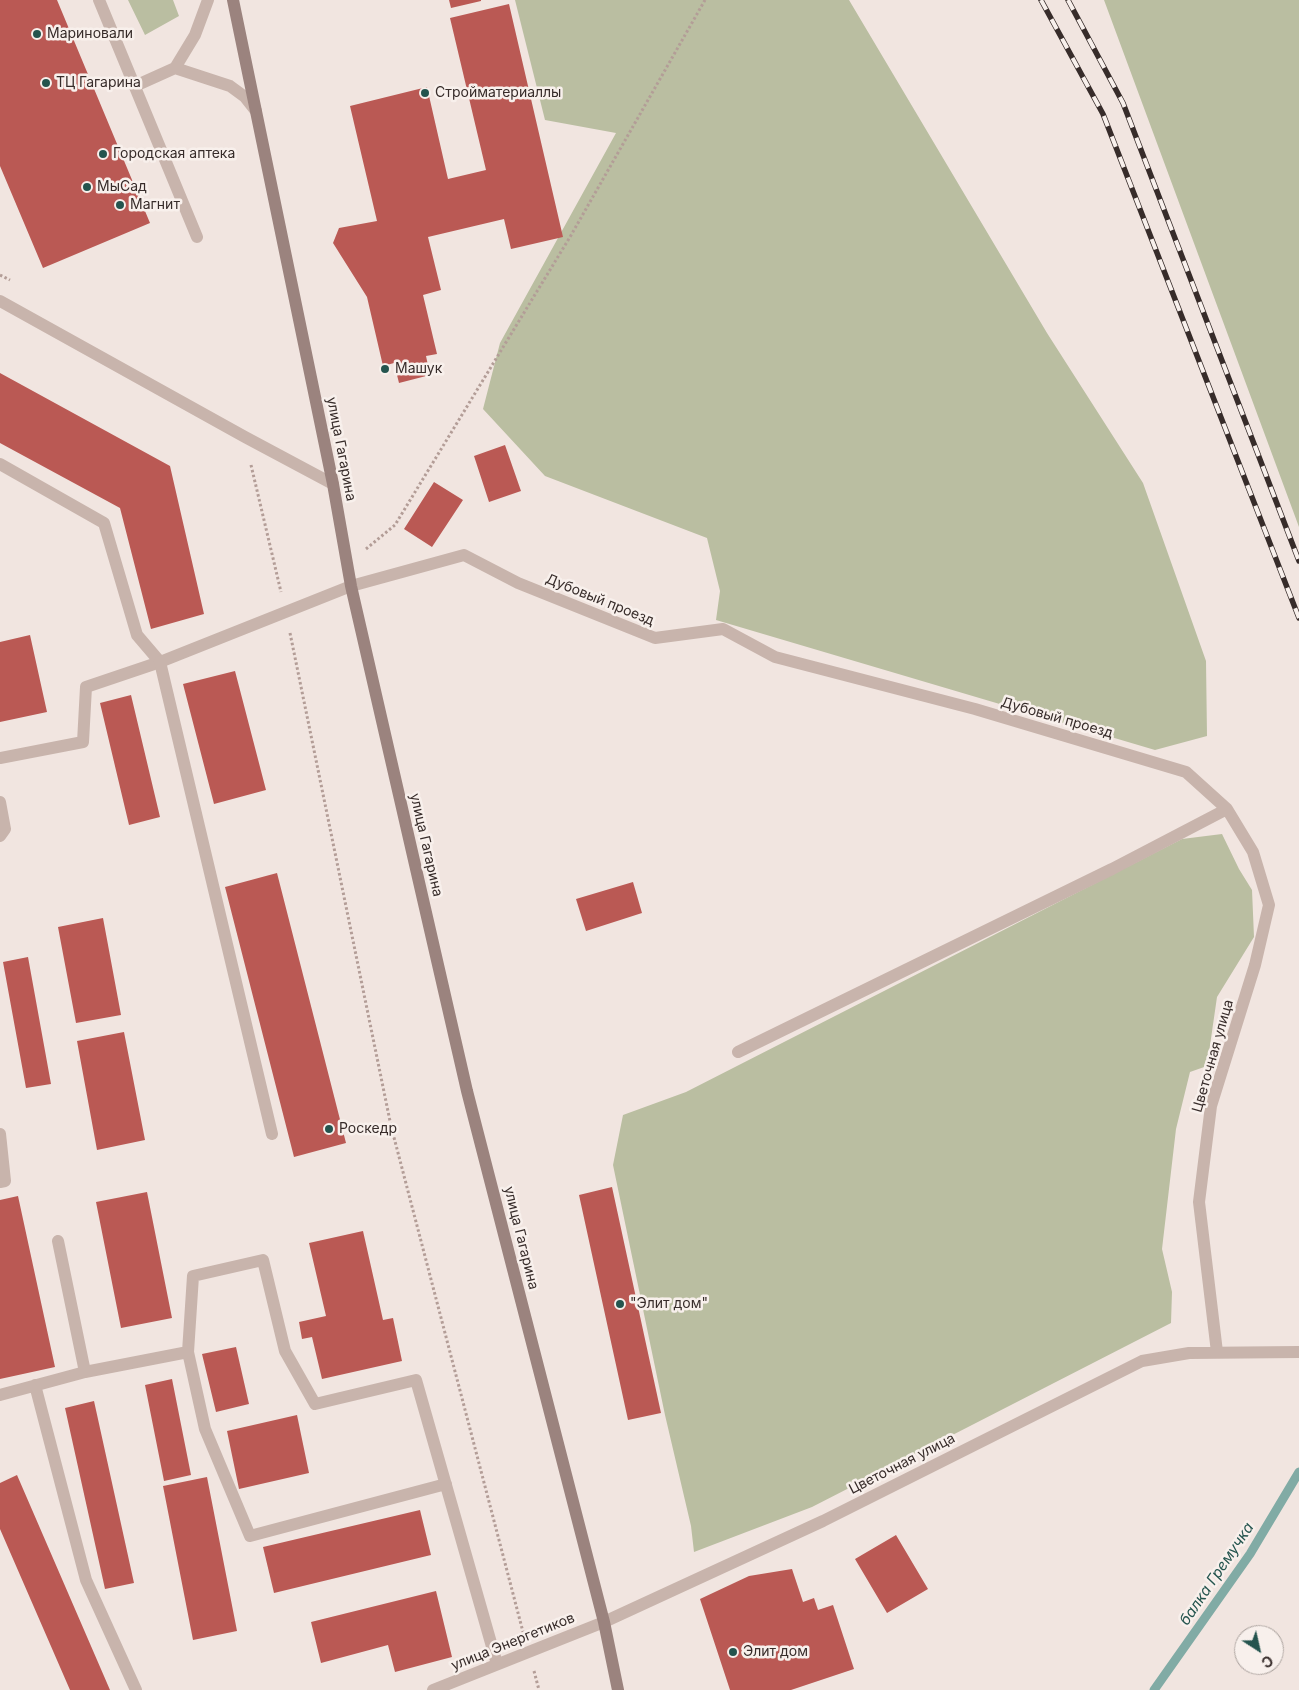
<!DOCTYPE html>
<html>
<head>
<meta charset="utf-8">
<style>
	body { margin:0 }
	#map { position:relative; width:1299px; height:1690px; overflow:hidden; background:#f1e5e0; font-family:Inter,sans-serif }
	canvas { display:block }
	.north { position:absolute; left:1234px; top:1625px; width:50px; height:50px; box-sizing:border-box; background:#f8f0ec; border:1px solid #aba29e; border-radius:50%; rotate:145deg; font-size:14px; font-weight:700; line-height:20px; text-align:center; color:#372c2a }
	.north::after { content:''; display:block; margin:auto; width:18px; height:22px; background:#24544e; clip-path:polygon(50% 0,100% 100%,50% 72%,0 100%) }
</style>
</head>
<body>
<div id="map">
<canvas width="1299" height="1690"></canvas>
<div class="north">С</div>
</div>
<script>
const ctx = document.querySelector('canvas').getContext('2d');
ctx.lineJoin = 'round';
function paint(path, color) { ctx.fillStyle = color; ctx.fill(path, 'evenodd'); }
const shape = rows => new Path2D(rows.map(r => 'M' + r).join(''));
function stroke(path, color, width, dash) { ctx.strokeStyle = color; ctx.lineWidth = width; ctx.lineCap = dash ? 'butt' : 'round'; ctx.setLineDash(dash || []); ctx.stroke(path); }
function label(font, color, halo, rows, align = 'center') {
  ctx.font = font + ' Inter,sans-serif'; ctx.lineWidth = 5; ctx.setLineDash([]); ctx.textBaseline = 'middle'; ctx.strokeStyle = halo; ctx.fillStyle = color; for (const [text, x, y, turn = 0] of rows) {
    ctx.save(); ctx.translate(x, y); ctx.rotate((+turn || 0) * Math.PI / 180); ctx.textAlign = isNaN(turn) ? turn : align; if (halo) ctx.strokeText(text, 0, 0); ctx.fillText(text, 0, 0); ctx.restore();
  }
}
const green = shape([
	[128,0,173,0,179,16,145,35],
	[515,0,849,0,1047,333,1143,483,1206,661,1207,736,1155,750,716,620,720,591,707,538,545,476,483,409,500,343,616,133,545,120],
	[1104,0,1299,0,1299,527],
	[1222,834,1239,869,1252,890,1254,937,1217,997,1207,1066,1190,1072,1176,1129,1162,1249,1172,1292,1171,1323,812,1507,694,1552,691,1526,665,1415,613,1165,623,1115,686,1092,1182,839]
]);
const stream = shape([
	[1154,1690,1250,1554,1299,1472]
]);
const building = shape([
	[0,0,57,0,150,223,43,268,0,166],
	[449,0,481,0,481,1,451,8],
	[509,4,563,237,511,249,504,219,428,237,441,290,423,295,437,354,426,356,430,375,399,383,394,363,383,366,367,297,333,243,339,228,377,221,350,106,427,87,448,179,486,170,450,18],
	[0,373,170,466,204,614,151,629,120,508,0,443],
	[505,445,521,491,489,502,474,456],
	[434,482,463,500,432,547,404,529],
	[30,635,47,712,0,722,0,642],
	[235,671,266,790,214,804,183,684],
	[131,695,160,817,129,825,100,703],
	[277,873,346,1143,294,1157,225,887],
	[633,882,642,913,586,931,576,899],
	[103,918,121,1015,76,1023,58,927],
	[28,957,51,1084,26,1088,3,962],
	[124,1032,145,1140,97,1150,77,1041],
	[612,1187,661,1413,628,1420,579,1195],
	[147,1192,172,1318,121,1328,96,1202],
	[18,1196,55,1367,0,1379,0,1200],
	[363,1231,383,1320,393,1318,402,1361,322,1379,312,1337,302,1339,299,1322,326,1316,309,1243],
	[236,1347,249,1404,216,1412,202,1354],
	[172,1379,191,1475,164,1481,145,1385],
	[94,1401,134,1583,105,1589,65,1408],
	[297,1415,309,1473,239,1489,227,1431],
	[17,1475,110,1690,70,1690,0,1529,0,1483],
	[207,1477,237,1631,193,1640,163,1486],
	[420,1510,431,1555,274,1593,263,1547],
	[896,1535,928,1589,887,1613,855,1559],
	[792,1569,803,1602,814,1598,818,1610,833,1605,854,1669,791,1690,730,1690,700,1599,749,1576],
	[436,1591,452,1657,395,1672,388,1645,321,1663,311,1622]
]);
const path = shape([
	[0,275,10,280],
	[251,465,281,592],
	[366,549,395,525,570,237,705,0],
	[290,633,391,1126,523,1632],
	[534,1671,539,1690]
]);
const service = shape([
	[99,0,197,237],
	[208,0,195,35,175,68,230,86,245,97,256,111],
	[135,86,175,68],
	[0,464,104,523,137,635,160,662,86,687,83,742,0,758],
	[0,802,5,829,0,836],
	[0,1134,5,1181,0,1182],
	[85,1372,188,1352],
	[35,1385,86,1580,136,1690],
	[0,1395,85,1372,58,1241],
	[446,1484,250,1536,205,1429,188,1352,193,1276,263,1260,285,1351,315,1404,416,1380,497,1664]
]);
const minor = shape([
	[738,1052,1112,869,1227,809],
	[272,1134,160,662,351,586,464,555,518,583,655,638,723,629,775,657,975,709,1186,772,1227,809,1253,852,1269,905,1255,965,1211,1106,1199,1202,1217,1352],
	[433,1690,604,1622,823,1521,1142,1361,1189,1353,1299,1352]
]);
const tertiary = shape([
	[0,301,245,437,333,484]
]);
const secondary = shape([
	[233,0,333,484,351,586,467,1091,604,1622,618,1690]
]);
const rail = shape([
	[1041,0,1103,114,1299,618],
	[1068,0,1123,103,1299,561]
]);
const markers = [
	[37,34,5,"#24544e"],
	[46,83,5,"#24544e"],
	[425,93,5,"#24544e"],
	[103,154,5,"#24544e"],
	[87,187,5,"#24544e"],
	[120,205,5,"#24544e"],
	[385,369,5,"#24544e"],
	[329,1129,5,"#24544e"],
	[620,1304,5,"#24544e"],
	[733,1652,5,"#24544e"]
];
const poiNames = [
	["Мариновали",47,34],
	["ТЦ Гагарина",56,83],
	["Стройматериаллы",435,93],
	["Городская аптека",113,154],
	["МыСад",97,187],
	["Магнит",130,205],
	["Машук",395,369],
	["Роскедр",339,1129],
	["\"Элит дом\"",630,1304],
	["Элит дом",743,1652]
];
const streetNames = [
	["улица Гагарина",341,449,79],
	["Дубовый проезд",600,600,22],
	["Дубовый проезд",1057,718,16],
	["улица Гагарина",426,845,77],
	["Цветочная улица",1213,1056,-74],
	["улица Гагарина",521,1238,76],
	["Цветочная улица",902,1464,-27],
	["улица Энергетиков",513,1642,-22]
];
const waterNames = [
	["балка Гремучка",1217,1574,-56]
];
paint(green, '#babea1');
stroke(stream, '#81aba5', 9);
paint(building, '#ba5954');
stroke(path, '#b39d97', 3, [2.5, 2.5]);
stroke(service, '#c8b4ac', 12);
stroke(minor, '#c8b4ac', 12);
stroke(tertiary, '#c8b4ac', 12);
stroke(secondary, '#9b837e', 12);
stroke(rail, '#372c2a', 5.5);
stroke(rail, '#f8f0ec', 4, [11]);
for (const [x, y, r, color] of markers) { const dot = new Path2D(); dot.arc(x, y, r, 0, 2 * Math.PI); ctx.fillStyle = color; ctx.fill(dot); stroke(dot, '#f8f0ec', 2); }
label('14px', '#372c2a', '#f8f0ec', poiNames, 'left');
label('14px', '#372c2a', '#f8f0ec', streetNames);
label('italic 15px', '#24544e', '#f8f0ec', waterNames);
</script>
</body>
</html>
